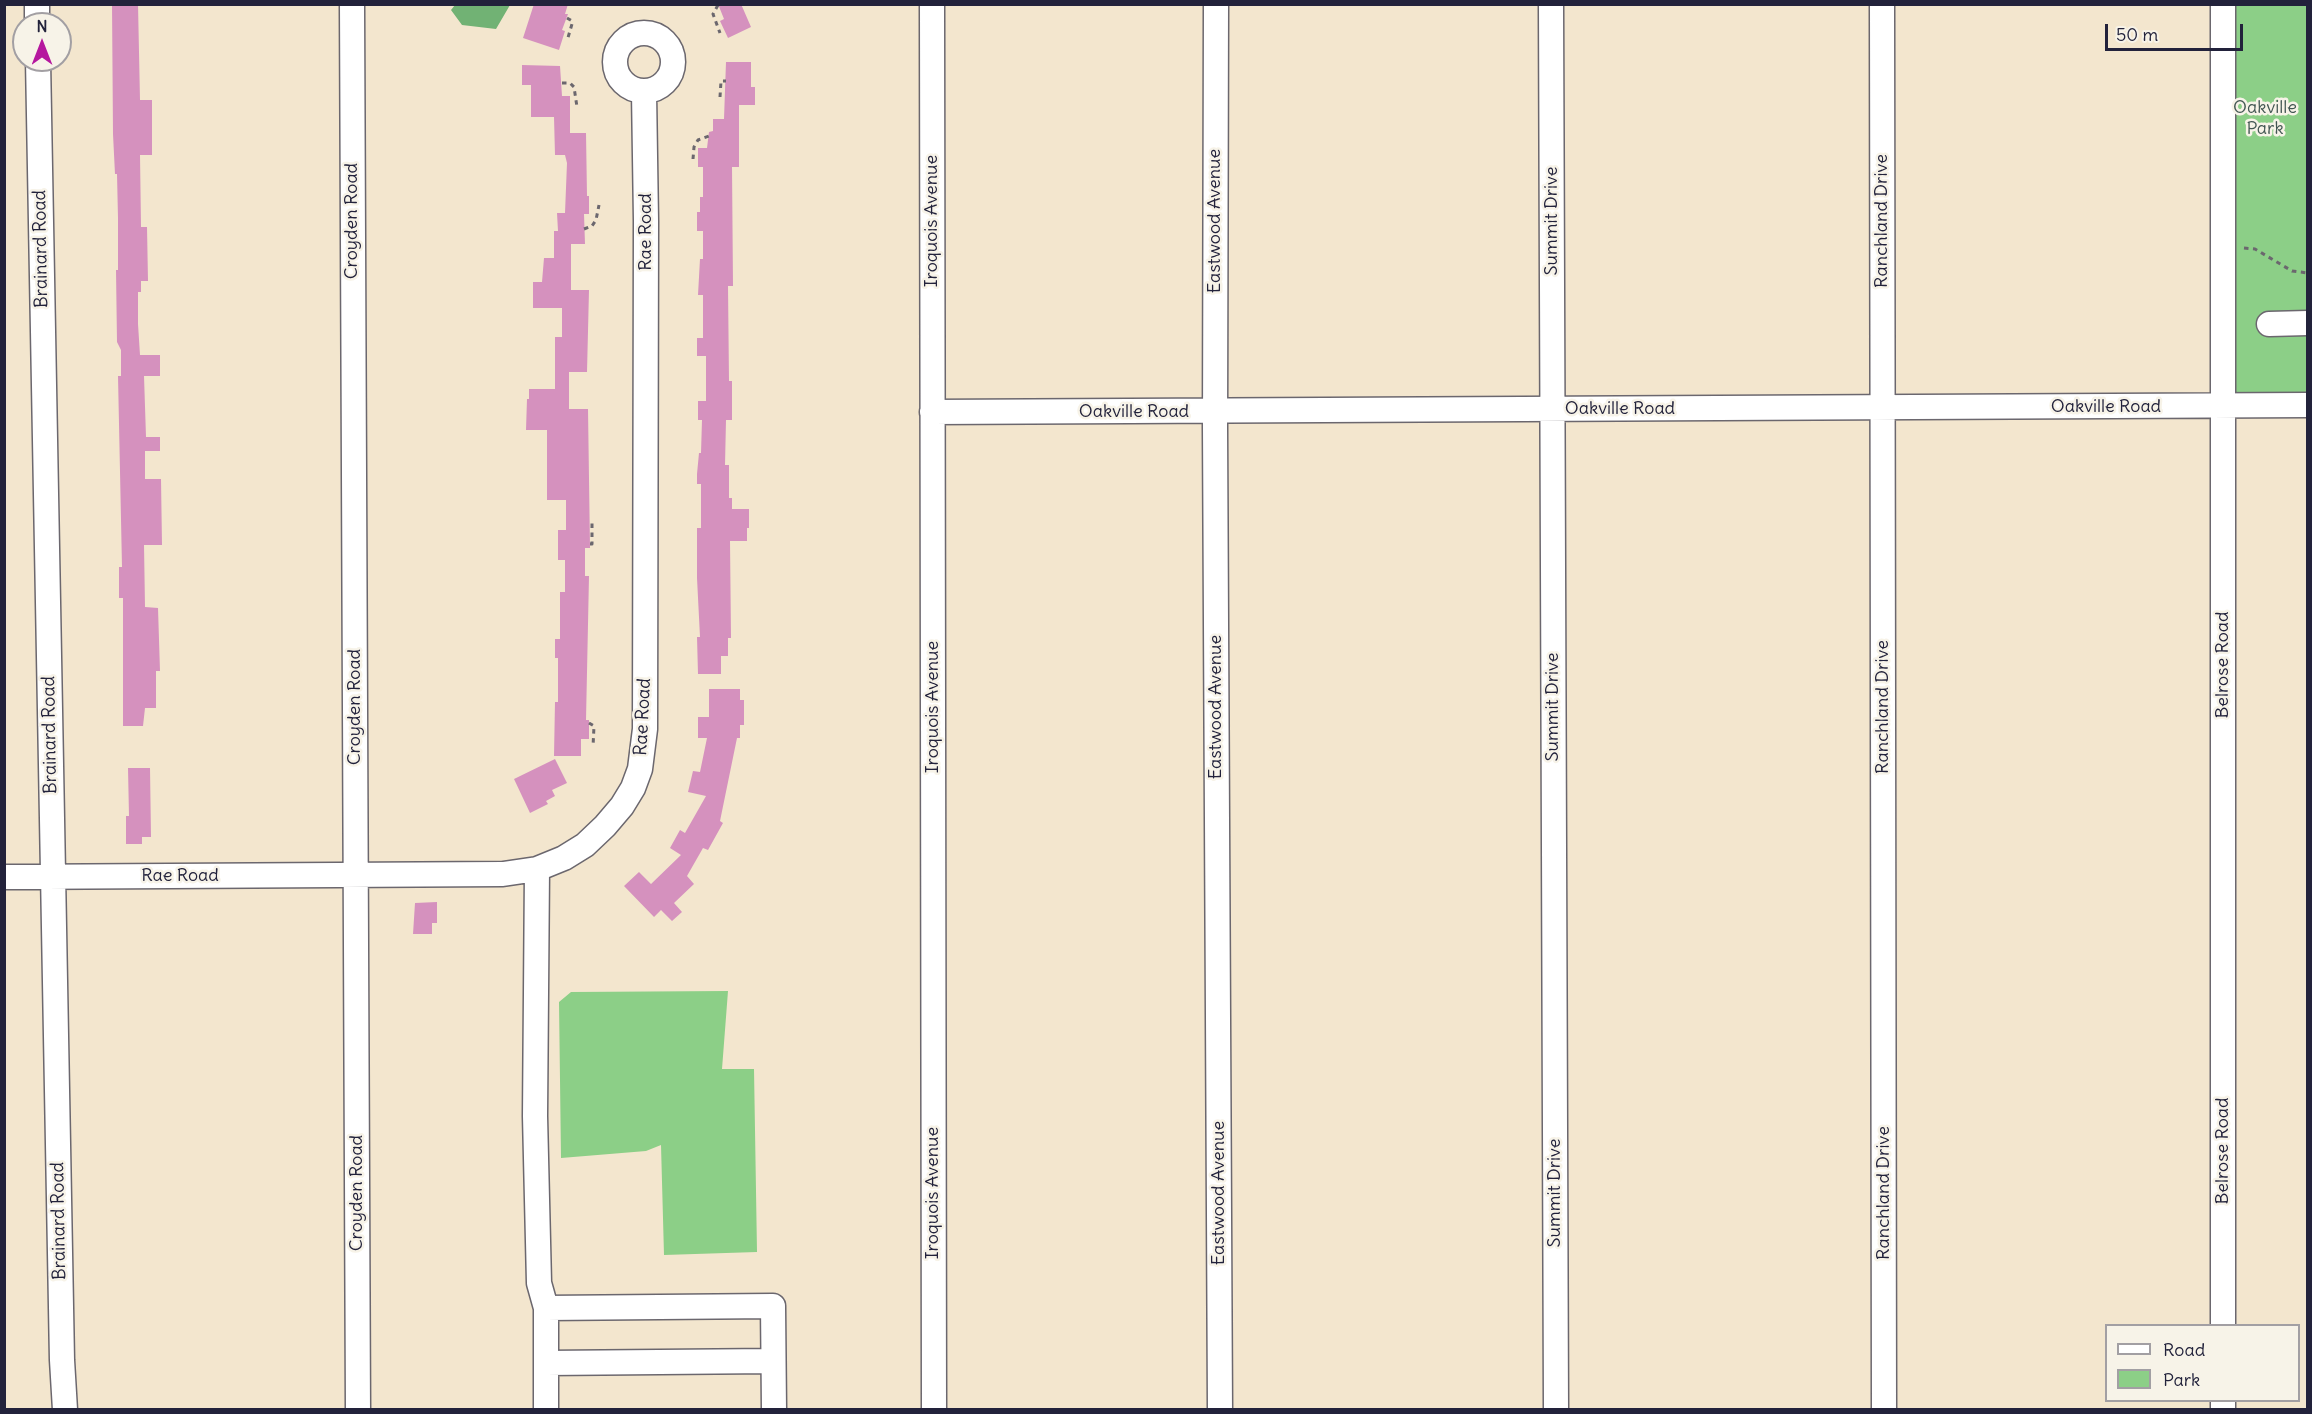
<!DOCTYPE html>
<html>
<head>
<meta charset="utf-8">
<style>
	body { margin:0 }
	#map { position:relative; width:2312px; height:1414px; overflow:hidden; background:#f3e6ce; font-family:Delius,sans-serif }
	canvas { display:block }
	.frame { position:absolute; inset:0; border:6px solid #22223b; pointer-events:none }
	.legend { position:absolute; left:2105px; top:1324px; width:195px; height:78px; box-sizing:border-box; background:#f7f3e8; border:2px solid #a29fa3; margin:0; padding:8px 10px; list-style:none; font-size:18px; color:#22223b }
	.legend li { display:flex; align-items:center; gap:12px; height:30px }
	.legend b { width:30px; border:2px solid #a29fa3 }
	.north { position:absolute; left:12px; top:12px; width:60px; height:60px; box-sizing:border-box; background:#f7f3e8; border:2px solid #a29fa3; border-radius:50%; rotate:0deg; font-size:16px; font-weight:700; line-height:24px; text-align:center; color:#22223b }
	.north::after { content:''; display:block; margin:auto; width:21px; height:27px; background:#b5179e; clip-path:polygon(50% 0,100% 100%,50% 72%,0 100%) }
	.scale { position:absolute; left:2105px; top:24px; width:138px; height:27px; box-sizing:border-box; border:3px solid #22223b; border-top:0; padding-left:8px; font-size:18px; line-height:21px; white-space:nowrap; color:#22223b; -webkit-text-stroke:4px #f7f3e8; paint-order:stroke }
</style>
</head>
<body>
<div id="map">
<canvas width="2312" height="1414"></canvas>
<div class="frame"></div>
<ul class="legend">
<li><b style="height:8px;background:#fff"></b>Road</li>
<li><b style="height:16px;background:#8ccf87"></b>Park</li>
</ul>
<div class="north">N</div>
<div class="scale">50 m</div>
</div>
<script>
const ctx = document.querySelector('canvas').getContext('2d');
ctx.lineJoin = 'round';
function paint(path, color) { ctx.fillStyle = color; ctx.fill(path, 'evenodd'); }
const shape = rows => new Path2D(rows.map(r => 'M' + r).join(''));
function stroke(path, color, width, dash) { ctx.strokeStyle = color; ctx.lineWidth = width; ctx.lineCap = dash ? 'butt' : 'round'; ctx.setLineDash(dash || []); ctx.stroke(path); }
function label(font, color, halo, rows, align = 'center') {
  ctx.font = font + ' Delius,sans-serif'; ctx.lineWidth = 5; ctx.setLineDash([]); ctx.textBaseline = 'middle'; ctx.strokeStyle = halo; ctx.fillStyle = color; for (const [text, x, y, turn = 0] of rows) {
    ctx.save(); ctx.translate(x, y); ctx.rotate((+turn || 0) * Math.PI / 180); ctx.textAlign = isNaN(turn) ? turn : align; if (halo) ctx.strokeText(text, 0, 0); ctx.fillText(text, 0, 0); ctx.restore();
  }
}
const green = shape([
	[2223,5,2307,5,2307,405,2223,406],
	[728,991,722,1069,754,1069,757,1252,664,1255,661,1145,646,1151,561,1158,559,1002,571,992]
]);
const forest = shape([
	[455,5,455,4,510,5,496,29,462,25,451,10]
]);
const building = shape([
	[112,4,138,4,140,100,152,100,152,155,140,155,141,227,147,227,148,281,141,281,141,292,138,292,138,324,140,355,160,355,160,376,144,376,146,437,160,437,160,451,145,451,145,479,161,479,162,545,144,545,145,607,158,608,160,671,156,671,156,708,145,708,143,726,123,726,123,598,119,598,119,567,122,567,118,376,121,376,121,350,117,342,116,270,118,270,118,218,117,174,115,174,113,134],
	[534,4,568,4,565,14,568,14,562,30,565,31,559,50,523,38],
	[718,4,741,4,751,27,728,38,720,21,724,19],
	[726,62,751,62,751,87,755,87,755,105,739,105,739,167,732,167,733,286,728,286,729,381,732,381,732,420,726,420,725,465,729,465,729,498,732,498,732,509,749,509,749,528,747,528,747,541,730,541,731,638,728,638,728,656,721,656,721,674,698,674,697,637,700,637,697,578,697,528,701,528,701,484,697,484,697,474,699,453,701,453,702,420,698,420,698,401,706,401,706,356,697,356,697,338,703,338,703,295,698,295,700,259,703,259,703,231,697,231,697,212,700,212,700,197,703,197,703,167,698,167,698,148,707,148,709,132,713,131,713,119,724,119],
	[522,65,560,66,562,96,570,96,570,133,586,133,587,196,589,196,589,214,584,214,585,244,571,244,571,290,589,290,587,372,569,372,569,409,588,409,590,548,585,548,585,576,589,576,586,720,589,720,589,739,581,739,581,756,554,756,555,702,558,702,558,658,555,658,555,639,560,639,560,592,565,592,565,560,558,560,558,530,566,530,566,500,547,500,547,430,526,430,527,399,529,399,529,389,555,389,555,337,562,337,562,308,533,308,533,282,542,282,544,258,554,258,554,231,558,231,557,213,565,213,567,163,565,155,555,155,554,117,531,117,531,85,522,85],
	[709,689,740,689,740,700,744,700,744,725,740,725,740,738,737,738,720,821,723,823,708,850,703,848,687,876,694,884,674,903,682,912,672,921,661,910,654,917,624,886,639,872,651,884,681,855,670,848,680,830,685,833,706,796,688,792,693,771,700,772,707,738,698,738,698,717,709,717],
	[555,759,567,783,552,790,555,796,546,801,548,804,530,813,514,779],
	[128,768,150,768,151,837,142,837,142,844,126,844,126,816,129,816],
	[437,902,437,923,432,923,432,934,413,934,415,903]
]);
const path = shape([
	[718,5,713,14,720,33],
	[567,18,572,21,572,24,567,41],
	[562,83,570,83,574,87,577,107],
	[720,97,721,81,726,81],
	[693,159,694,147,698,140,709,136],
	[584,229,592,226,596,220,599,205],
	[2244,248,2255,249,2292,271,2308,273],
	[590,544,592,544,592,522],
	[589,723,594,726,593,747]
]);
const minor = shape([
	[37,4,37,24],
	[352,4,358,1410],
	[932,4,934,1410],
	[1216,4,1215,427,1220,1410],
	[1551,4,1556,1410],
	[1882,4,1884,1410],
	'615 62a29 29 0 1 1 58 0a29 29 0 1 1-58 0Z',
	[38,60,62,1360,65,1410],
	[2269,324,2308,323],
	[932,412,2308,405],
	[537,869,535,1116,539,1283,546,1308],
	[4,877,503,874,537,869,564,858,585,845,605,826,622,806,633,788,640,769,645,729,646,221,644,92],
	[2223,1326,2223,4],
	[546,1363,773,1361],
	[2223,1400,2223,1410],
	[546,1410,546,1308,773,1306,774,1410]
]);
const parkNames = [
	["Oakville",2265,108],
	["Park",2265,129]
];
const streetNames = [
	["Croyden Road",352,221,-90],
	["Iroquois Avenue",932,221,-90],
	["Eastwood Avenue",1215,221,-90],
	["Summit Drive",1552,221,-90],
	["Ranchland Drive",1882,221,-90],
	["Rae Road",646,232,-90],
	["Brainard Road",41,249,-91],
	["Oakville Road",2106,407],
	["Oakville Road",1620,409],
	["Oakville Road",1134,412],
	["Belrose Road",2223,665,-90],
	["Croyden Road",355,707,-90],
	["Iroquois Avenue",933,707,-90],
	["Eastwood Avenue",1216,707,-90],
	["Summit Drive",1553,707,-90],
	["Ranchland Drive",1883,707,-90],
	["Rae Road",643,717,-87],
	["Brainard Road",50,735,-91],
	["Rae Road",180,876],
	["Belrose Road",2223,1151,-90],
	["Croyden Road",357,1193,-90],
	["Iroquois Avenue",933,1193,-90],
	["Eastwood Avenue",1219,1193,-90],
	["Summit Drive",1555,1193,-90],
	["Ranchland Drive",1884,1193,-90],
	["Brainard Road",59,1221,-91]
];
paint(green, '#8ccf87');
paint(forest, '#71b274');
paint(building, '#d591be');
stroke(minor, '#6b676e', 27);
stroke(path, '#6b676e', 3, [4.5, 4.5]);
stroke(minor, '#fff', 24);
label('18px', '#425652', '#f7f3e8', parkNames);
label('18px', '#22223b', '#f7f3e8', streetNames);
</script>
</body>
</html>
